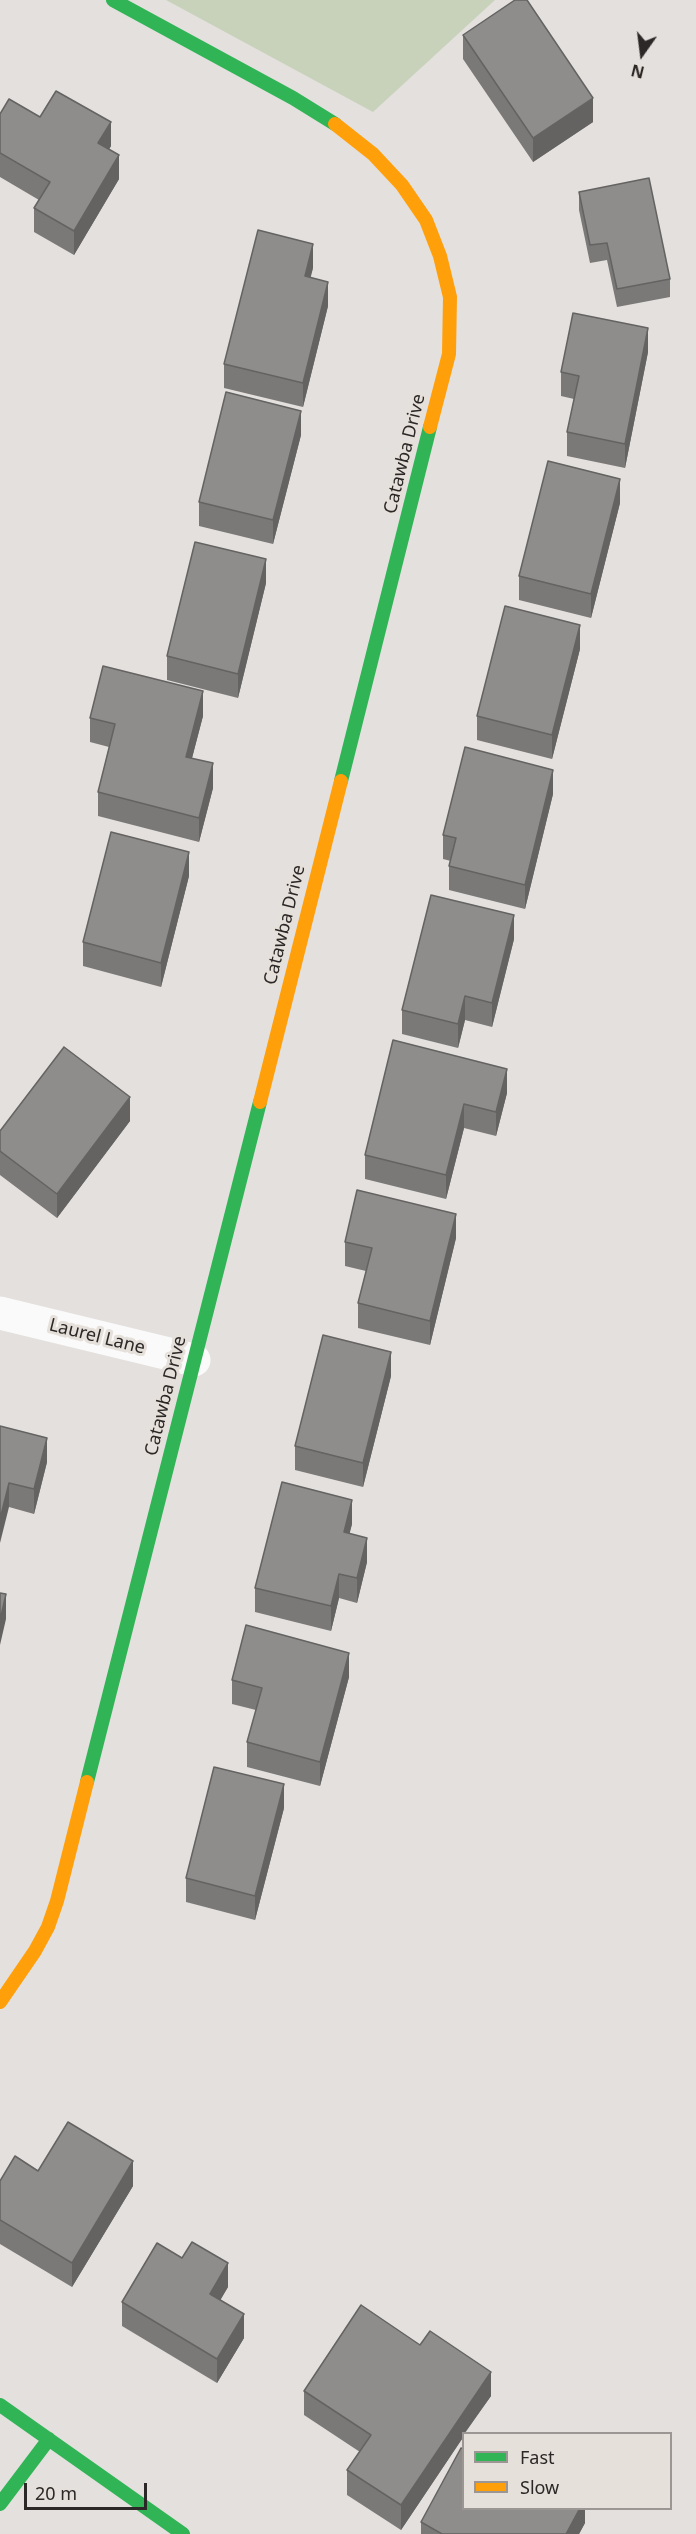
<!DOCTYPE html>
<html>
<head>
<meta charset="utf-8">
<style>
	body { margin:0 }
	#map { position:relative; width:696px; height:2534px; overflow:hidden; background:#e3e0de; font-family:"Noto Sans",sans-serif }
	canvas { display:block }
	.legend { position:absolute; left:462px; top:2432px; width:210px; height:78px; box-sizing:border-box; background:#e6e0db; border:2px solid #9b9693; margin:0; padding:8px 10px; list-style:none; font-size:18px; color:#2b2827 }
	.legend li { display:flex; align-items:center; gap:12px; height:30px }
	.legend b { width:30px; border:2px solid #9b9693 }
	.north { position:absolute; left:612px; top:24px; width:60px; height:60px; -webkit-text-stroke:4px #e6e0db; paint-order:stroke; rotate:194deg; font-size:16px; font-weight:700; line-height:24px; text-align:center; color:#2b2827 }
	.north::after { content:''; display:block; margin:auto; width:21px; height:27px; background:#2b2827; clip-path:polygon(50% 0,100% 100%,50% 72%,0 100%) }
	.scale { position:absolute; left:24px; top:2483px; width:123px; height:27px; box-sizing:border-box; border:3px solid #2b2827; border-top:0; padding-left:8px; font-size:18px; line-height:21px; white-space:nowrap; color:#2b2827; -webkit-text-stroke:4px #e6e0db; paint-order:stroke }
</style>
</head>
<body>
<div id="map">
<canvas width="696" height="2534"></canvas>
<ul class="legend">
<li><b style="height:8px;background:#30b455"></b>Fast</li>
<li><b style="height:8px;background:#ff9f0a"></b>Slow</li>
</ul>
<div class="north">N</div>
<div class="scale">20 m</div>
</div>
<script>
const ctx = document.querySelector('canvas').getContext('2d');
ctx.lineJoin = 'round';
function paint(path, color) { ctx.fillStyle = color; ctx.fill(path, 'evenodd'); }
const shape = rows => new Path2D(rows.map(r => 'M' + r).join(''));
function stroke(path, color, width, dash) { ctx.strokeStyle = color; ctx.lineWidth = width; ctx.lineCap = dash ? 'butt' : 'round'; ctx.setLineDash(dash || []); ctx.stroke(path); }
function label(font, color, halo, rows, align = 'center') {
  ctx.font = font + ' "Noto Sans",sans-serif'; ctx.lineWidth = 6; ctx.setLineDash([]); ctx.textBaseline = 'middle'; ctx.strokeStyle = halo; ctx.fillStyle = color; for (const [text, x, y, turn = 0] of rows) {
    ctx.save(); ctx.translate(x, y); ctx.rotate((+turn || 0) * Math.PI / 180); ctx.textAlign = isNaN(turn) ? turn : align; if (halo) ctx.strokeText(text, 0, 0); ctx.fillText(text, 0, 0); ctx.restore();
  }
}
const green = shape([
	[166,0,495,0,373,112]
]);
const street = shape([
	[0,1313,194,1360]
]);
const fast = shape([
	[113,0,293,98,335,124],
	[341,781,430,427],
	[87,1782,260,1102],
	[0,2405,183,2534],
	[0,2504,49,2439]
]);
const slow = shape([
	[335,124,373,154,402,185,426,220,440,256,450,297,449,354,430,427],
	[260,1102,341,781],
	[0,2002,35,1951,48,1927,57,1901,87,1782]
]);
const wall = shape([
	[463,35,593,122,533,162,463,59],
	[0,114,40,117,111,146,109,149,119,179,74,255,34,232,34,208,39,200,0,177],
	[579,192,670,279,670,297,617,307,607,260,590,263,579,210],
	[313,268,310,277,328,306,303,407,224,388,224,364],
	[648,352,625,468,567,456,567,432,574,399,561,396,561,372],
	[301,435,273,544,199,526,199,502],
	[620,503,591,618,519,600,519,576],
	[266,583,238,698,167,680,167,656],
	[580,649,552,759,477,740,477,716],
	[203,716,192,758,213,788,199,842,98,816,98,792,109,747,90,742,90,718],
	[553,794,525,909,449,890,449,866,451,861,443,859,443,835],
	[189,876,161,987,83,966,83,942],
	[514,939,492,1027,465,1020,458,1048,402,1034,402,1010],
	[393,1040,507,1093,496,1136,464,1128,446,1199,365,1179,365,1155],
	[130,1121,57,1218,0,1175,0,1131],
	[456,1238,430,1345,358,1328,358,1303,366,1271,345,1266,345,1242],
	[391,1376,363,1487,295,1470,295,1446],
	[0,1426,47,1462,34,1514,9,1507],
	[352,1524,349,1534,367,1562,357,1603,339,1598,331,1631,255,1612,255,1588],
	[349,1677,320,1786,247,1767,247,1742,256,1710,232,1704,232,1680],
	[284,1808,255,1920,186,1902,186,1878],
	[0,2181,133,2186,72,2287,0,2244],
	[228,2287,220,2300,244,2338,217,2383,122,2326,122,2302],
	[304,2391,491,2396,464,2433,464,2436,401,2530,347,2495,347,2470,360,2452,304,2415],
	[464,2508,585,2508,585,2523,579,2534,421,2534,421,2522]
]);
const shadedWall = shape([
	[593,98,593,122,533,162,533,138],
	[111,122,111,146,98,168,98,143],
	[119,155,119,179,74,255,74,231],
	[313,244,313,268,305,300,305,276],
	[328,282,328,306,303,407,303,383],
	[648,328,648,352,625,468,625,444],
	[301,411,301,435,273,544,273,520],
	[620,479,620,503,591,618,591,594],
	[266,559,266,583,238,698,238,674],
	[580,625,580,649,552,759,552,735],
	[203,691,203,716,186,781,186,757],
	[213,763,213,788,199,842,199,818],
	[553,770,553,794,525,909,525,885],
	[189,852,189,876,161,987,161,963],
	[514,915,514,939,492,1027,492,1003],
	[465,996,465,1020,458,1048,458,1024],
	[507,1069,507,1093,496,1136,496,1112],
	[130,1097,130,1121,57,1218,57,1194],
	[464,1104,464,1128,446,1199,446,1175],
	[456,1214,456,1238,430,1345,430,1321],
	[391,1352,391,1376,363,1487,363,1463],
	[47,1438,47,1462,34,1514,34,1489],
	[9,1483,9,1507,0,1543,0,1519],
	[352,1500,352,1524,344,1556,344,1532],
	[367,1538,367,1562,357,1603,357,1578],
	[339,1574,339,1598,331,1631,331,1606],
	[6,1594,6,1619,0,1645,0,1620],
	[349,1653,349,1677,320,1786,320,1762],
	[284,1784,284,1808,255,1920,255,1896],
	[133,2161,133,2186,72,2287,72,2263],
	[228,2263,228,2287,210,2318,210,2294],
	[244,2314,244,2338,217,2383,217,2359],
	[491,2372,491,2396,465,2433,464,2433,464,2436,401,2530,401,2505],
	[580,2508,585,2508,585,2523,579,2534,566,2534]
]);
const building = shape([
	[515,0,527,0,593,98,533,138,463,35,515,0],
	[56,91,111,122,98,143,119,155,74,231,34,208,50,182,0,153,0,114,9,99,40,117,56,91],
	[649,178,670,279,617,289,607,243,590,245,579,192,649,178],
	[258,230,313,244,305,276,328,282,303,383,224,364,258,230],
	[573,313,648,328,625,444,567,432,579,376,561,372,573,313],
	[226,392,301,411,273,520,199,502,226,392],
	[548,461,620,479,591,594,519,576,548,461],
	[195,542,266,559,238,674,167,656,195,542],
	[505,606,580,625,552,735,477,716,505,606],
	[103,666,203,691,186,757,213,763,199,818,98,792,115,724,90,718,103,666],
	[465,747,553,770,525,885,449,866,456,838,443,835,465,747],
	[111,832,189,852,161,963,83,942,111,832],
	[431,895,514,915,492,1003,465,996,458,1024,402,1010,431,895],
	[393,1040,507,1069,496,1112,464,1104,446,1175,365,1155,393,1040],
	[64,1047,130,1097,57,1194,0,1151,0,1131,64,1047],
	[357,1190,456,1214,430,1321,358,1303,372,1248,345,1242,357,1190],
	[323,1335,391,1352,363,1463,295,1446,323,1335],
	[0,1426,47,1438,34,1489,9,1483,0,1519,0,1426],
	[282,1482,352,1500,344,1532,367,1538,357,1578,339,1574,331,1606,255,1588,282,1482],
	[0,1593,6,1594,0,1620,0,1593],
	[246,1625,349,1653,320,1762,247,1742,262,1688,232,1680,246,1625],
	[214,1767,284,1784,255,1896,186,1878,214,1767],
	[68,2122,133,2161,72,2263,0,2220,0,2181,15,2156,38,2171,68,2122],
	[192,2242,228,2263,210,2294,244,2314,217,2359,122,2302,157,2243,182,2258,192,2242],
	[361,2305,420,2345,430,2331,491,2372,401,2505,347,2470,371,2435,304,2391,361,2305],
	[461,2448,464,2449,464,2508,580,2508,566,2534,442,2534,421,2522,461,2448]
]);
const streetNames = [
	["Catawba Drive",405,454,-76],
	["Catawba Drive",285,925,-76],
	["Laurel Lane",97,1337,14],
	["Catawba Drive",166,1396,-76]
];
paint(green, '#c8d2ba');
stroke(street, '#fbfafa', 33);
stroke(fast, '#30b455', 14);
stroke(slow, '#ff9f0a', 14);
paint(wall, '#7b7978');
paint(shadedWall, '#646362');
paint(building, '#8f8d8c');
stroke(building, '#646362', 1.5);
label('18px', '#2b2827', '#e6e0db', streetNames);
</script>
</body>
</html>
